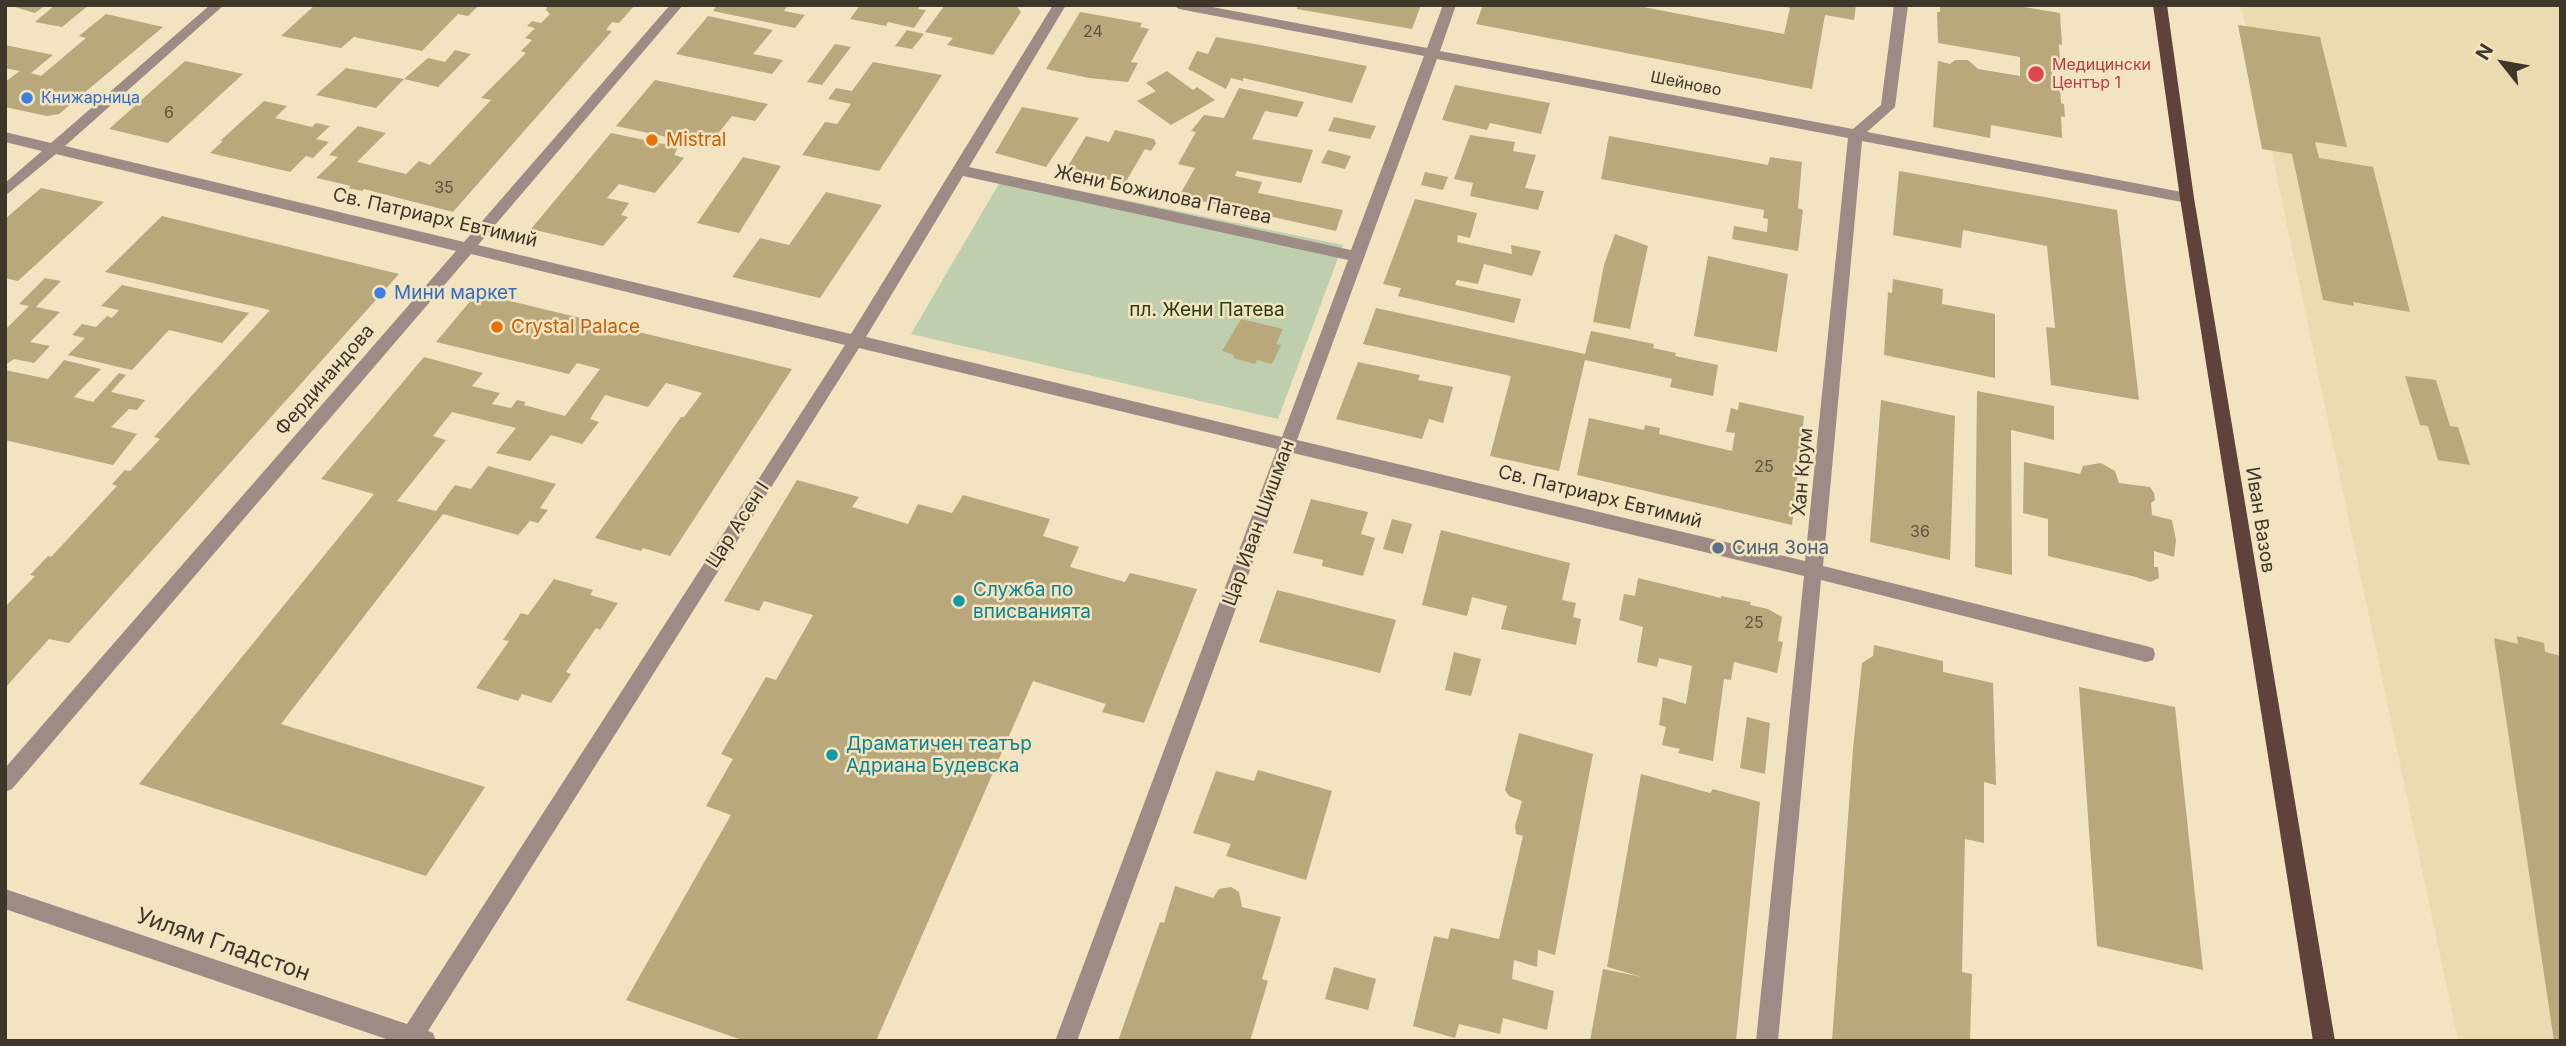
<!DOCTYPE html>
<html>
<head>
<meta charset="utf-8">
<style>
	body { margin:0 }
	#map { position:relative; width:2566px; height:1046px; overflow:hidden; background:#f2e4c1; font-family:Inter,sans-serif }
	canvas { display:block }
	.frame { position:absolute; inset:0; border:7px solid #3c3729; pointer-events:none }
	.north { position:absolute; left:2468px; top:28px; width:70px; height:70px; -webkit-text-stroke:5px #f2e4c1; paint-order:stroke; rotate:301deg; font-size:19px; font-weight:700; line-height:28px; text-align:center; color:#3c3729 }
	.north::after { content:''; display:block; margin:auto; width:24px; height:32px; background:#3c3729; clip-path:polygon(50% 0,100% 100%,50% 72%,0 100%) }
</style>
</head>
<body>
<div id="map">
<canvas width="2566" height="1046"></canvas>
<div class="frame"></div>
<div class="north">N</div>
</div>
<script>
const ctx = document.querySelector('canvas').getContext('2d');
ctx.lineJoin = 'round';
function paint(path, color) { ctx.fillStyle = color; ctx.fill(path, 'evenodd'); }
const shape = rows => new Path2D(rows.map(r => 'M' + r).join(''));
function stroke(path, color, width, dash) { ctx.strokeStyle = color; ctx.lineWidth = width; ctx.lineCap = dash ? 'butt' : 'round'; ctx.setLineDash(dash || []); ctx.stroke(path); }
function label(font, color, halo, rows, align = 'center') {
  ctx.font = font + ' Inter,sans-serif'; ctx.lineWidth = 5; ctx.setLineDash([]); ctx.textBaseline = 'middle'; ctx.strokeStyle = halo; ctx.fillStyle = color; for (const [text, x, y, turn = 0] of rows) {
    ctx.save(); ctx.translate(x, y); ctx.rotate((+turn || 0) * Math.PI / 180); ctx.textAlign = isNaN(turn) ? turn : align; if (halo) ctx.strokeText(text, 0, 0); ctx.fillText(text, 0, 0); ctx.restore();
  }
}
const built = shape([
	[2241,5,2561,5,2561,1041,2458,1041]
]);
const green = shape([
	[1004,175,1343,245,1278,419,911,334]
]);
const building = shape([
	[8,5,46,5,35,13],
	[55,5,89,5,62,27,35,22],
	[315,5,479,5,468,16,458,14,422,51,354,37,341,48,281,36],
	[548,5,635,5,619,23,612,22,606,30,612,31,453,212,364,189,362,191,348,188,351,186,316,178,338,157,329,155,358,126,386,133,357,162,406,174,419,161,430,165,491,100,481,98,526,53,521,51,532,40,525,38,535,28,527,26,532,21,541,23,550,14,546,10],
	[717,5,788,5,784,11,805,15,795,28,713,11],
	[860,5,920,5,918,9,926,10,914,28,888,22,886,26,850,19],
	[945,5,1016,5,1021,12,993,55,947,45,953,38,925,32],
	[1298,5,1421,5,1412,29,1297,9],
	[1483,5,1633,5,1784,34,1790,8,1781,5,1856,5,1854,20,1825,15,1812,89,1476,24],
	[1940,5,2012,5,2060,13,2062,45,2059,44,2060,64,2052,63,2052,82,2060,83,2061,103,2064,104,2065,117,2061,116,2062,138,1991,125,1990,138,1933,127,1938,61,1950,64,1955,60,1968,60,1978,69,2020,76,2020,57,1938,43,1937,12,1940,12],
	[1080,12,1142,23,1140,27,1149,29,1131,62,1138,63,1128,82,1089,78,1046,69],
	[106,14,163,27,59,114,47,116,5,107,5,82,20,71,5,68,5,45,53,55,31,73,41,76,86,38,79,36],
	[708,16,773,30,753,54,783,60,772,74,676,54],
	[2238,25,2320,37,2347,147,2315,142,2319,158,2373,167,2410,312,2353,302,2354,306,2323,300,2292,154,2262,149],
	[907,30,924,34,912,49,895,46],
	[1216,37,1260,45,1367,66,1352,103,1243,78,1243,81,1231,78,1226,89,1188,69,1197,51,1208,54],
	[835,44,851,47,822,85,807,82],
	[455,50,471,54,438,87,404,79,428,58,445,62],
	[185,61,243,74,168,143,109,129],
	[873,62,942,75,879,171,802,155,825,122,837,124,851,104,828,99,836,88,852,91],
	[346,68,404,79,376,108,316,95],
	[1167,71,1193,90,1197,87,1215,100,1171,125,1137,101,1156,91,1146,83],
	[655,80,768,104,755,121,732,116,708,146,616,126],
	[1455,85,1550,103,1541,134,1490,123,1487,130,1442,120],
	[1239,88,1304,102,1297,117,1265,111,1252,139,1313,150,1301,183,1237,171,1235,176,1262,182,1258,193,1343,210,1336,231,1179,196,1195,168,1178,164,1196,132,1191,131,1204,115,1224,118],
	[264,101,287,106,275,118,312,127,316,123,330,126,316,139,329,142,313,158,306,156,290,172,210,153,223,141,220,141],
	[1022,107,1079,118,1046,167,995,153],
	[1334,117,1376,126,1370,139,1328,131],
	[1115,130,1154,139,1156,143,1151,151,1145,149,1125,183,1065,171,1086,136,1109,142],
	[611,133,678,147,674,155,684,158,655,193,619,184,607,198,629,203,621,215,628,217,603,246,531,229],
	[1470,135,1515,142,1513,151,1536,155,1525,188,1544,191,1538,210,1470,196,1473,183,1454,179],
	[1609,136,1768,165,1770,157,1802,162,1798,208,1803,210,1798,251,1732,239,1734,226,1767,232,1768,219,1763,218,1764,210,1601,179],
	[1328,150,1351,156,1345,169,1321,163],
	[743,157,781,166,739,233,697,223],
	[1899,171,2117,210,2139,400,2051,385,2046,327,2055,328,2047,246,1963,230,1961,248,1893,235],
	[1425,172,1448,177,1443,190,1421,185],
	[41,188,104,202,18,281,5,278,5,219],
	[826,192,882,205,820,298,732,277,760,238,789,245],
	[1415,199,1477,213,1470,238,1458,235,1457,242,1512,254,1511,245,1541,251,1532,276,1484,264,1478,284,1457,280,1455,285,1521,299,1514,323,1398,296,1401,288,1383,284],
	[162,216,399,274,69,643,49,639,5,688,5,607,35,576,30,575,48,556,51,557,117,486,112,484,125,470,130,471,160,439,154,437,270,310,105,272],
	[1615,234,1648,246,1630,329,1593,322,1604,265],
	[1708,256,1788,274,1777,352,1694,336],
	[45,278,61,281,36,307,60,312,30,342,50,346,34,363,14,359,5,365,5,330,29,306,19,304],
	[1893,279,1943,289,1942,304,1995,314,1995,378,1884,355,1888,292,1892,293],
	[122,285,249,313,222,343,169,330,132,370,68,355,85,338,72,335,82,324,96,327,107,316,112,318,119,310,101,306],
	[477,293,792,369,670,556,643,548,641,551,595,538,681,417,684,417,702,393,666,383,648,407,605,395,590,419,599,422,582,444,551,435,530,461,496,453,516,428,452,412,433,436,446,440,397,501,436,511,455,485,471,489,488,466,556,484,540,508,548,510,538,523,530,521,518,535,443,514,281,724,485,787,426,876,139,784,374,494,321,479,424,357,483,373,472,386,500,393,492,404,511,408,517,400,526,402,524,405,565,416,600,369,577,363,569,374,436,342],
	[1376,308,1585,354,1591,331,1654,344,1653,348,1676,353,1675,356,1718,365,1713,396,1670,387,1672,379,1585,360,1559,471,1490,456,1511,376,1363,344],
	[1241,319,1283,329,1276,344,1281,345,1272,364,1257,360,1255,364,1233,358,1234,355,1222,351],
	[64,360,101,369,74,397,93,402,119,373,126,375,111,392,145,400,137,410,129,409,111,427,137,434,113,465,5,440,5,370,48,379],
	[1358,362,1420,375,1418,380,1453,387,1443,423,1429,419,1422,439,1336,419],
	[2405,376,2436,380,2450,426,2458,427,2470,465,2438,460,2428,426,2420,425],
	[1977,391,2054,406,2054,440,2011,430,2012,575,1975,567],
	[1881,400,1955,416,1950,560,1870,542],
	[1739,402,1804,416,1792,525,1577,475,1589,418,1644,430,1645,425,1660,428,1659,434,1732,451,1735,433,1726,432,1731,408,1738,410],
	[2024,462,2080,474,2083,466,2101,463,2115,471,2119,483,2150,487,2154,493,2155,500,2151,503,2152,515,2172,520,2176,540,2174,557,2154,551,2154,567,2158,567,2159,578,2150,582,2136,577,2048,556,2048,519,2023,513],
	[797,480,859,497,852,507,908,524,918,504,952,513,963,495,1050,519,1043,536,1079,547,1070,567,1125,582,1130,573,1197,589,1144,723,1102,712,1106,704,1033,681,876,1041,745,1041,626,1000,731,815,706,806,733,759,721,754,766,677,776,680,813,615,764,601,759,611,724,601],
	[1311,499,1368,512,1361,534,1375,538,1363,576,1322,566,1323,560,1293,553],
	[1392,519,1412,524,1403,554,1383,549],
	[1441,530,1570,563,1562,600,1576,603,1573,617,1581,619,1576,645,1501,629,1507,606,1472,597,1467,616,1422,605],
	[1638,578,1721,598,1721,596,1751,602,1750,605,1768,609,1782,617,1778,641,1783,642,1777,673,1734,662,1731,680,1724,679,1713,761,1678,753,1680,749,1662,745,1666,727,1659,725,1663,697,1686,704,1692,666,1659,658,1657,667,1637,662,1643,627,1619,620,1624,594,1635,596],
	[554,579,593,590,590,595,618,603,600,630,596,628,566,672,571,674,551,703,522,694,518,701,476,688,509,641,503,640,521,613,528,615],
	[1277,590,1396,620,1380,673,1259,642],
	[2517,636,2544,643,2545,652,2561,656,2561,1041,2554,1041,2494,638,2518,644],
	[1874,645,1943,661,1943,672,1993,683,1996,785,1984,782,1984,843,1965,839,1962,972,1972,974,1970,1041,1832,1041,1853,749,1862,663,1873,656],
	[1454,652,1481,659,1471,696,1445,690],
	[2079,687,2175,707,2203,970,2097,946],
	[1747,717,1770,723,1765,774,1740,768],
	[1519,733,1593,754,1555,955,1538,950,1537,967,1514,960,1512,979,1554,991,1547,1030,1503,1018,1500,1034,1459,1024,1455,1038,1413,1026,1434,936,1448,939,1451,928,1499,939,1523,836,1516,834,1515,826,1522,801,1509,796,1505,790],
	[1258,770,1332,791,1306,880,1226,856,1231,844,1193,833,1216,771,1254,781],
	[1641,774,1710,793,1713,789,1760,802,1736,1041,1590,1041,1603,969,1642,977,1607,967],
	[1175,886,1213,898,1219,889,1231,887,1239,892,1242,907,1281,917,1262,979,1268,981,1250,1041,1118,1041,1160,922,1164,923],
	[1334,967,1376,979,1368,1010,1325,999]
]);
const minor = shape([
	[210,5,224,5,65,146,464,242,670,5,683,5,478,245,851,334,1053,5,1066,5,969,167,1351,250,1424,56,1179,9,1173,5,1202,5,1427,48,1443,5,1456,5,1440,51,1853,129,1881,105,1894,5,1908,5,1895,107,1867,132,2187,193,2194,198,2187,203,1862,141,1823,566,2146,646,2153,648,2155,654,2153,660,2146,662,1821,580,1778,1041,1756,1041,1804,576,1293,453,1077,1041,1055,1041,1277,449,859,348,428,1031,433,1033,436,1041,392,1041,5,909,5,889,407,1024,845,345,471,254,12,789,5,792,5,768,456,251,56,154,5,196,5,183,42,151,5,142,5,132,51,143,210,5],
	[1437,59,1848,138,1805,561,1297,440,1437,59],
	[963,176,1348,260,1282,437,866,337,963,176]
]);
const major = shape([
	[2153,5,2167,5,2194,198,2335,1041,2313,1041,2180,198,2153,5]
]);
const markers = [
	[2036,74,9,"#e0444e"],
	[27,98,7,"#3f7fe0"],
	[652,140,7,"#e8710a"],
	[380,293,7,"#3f7fe0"],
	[497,327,7,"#e8710a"],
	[1718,548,7,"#5c6f8a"],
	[959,601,7,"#0f9aa8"],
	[832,755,7,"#0f9aa8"]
];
const numberNames = [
	["24",1093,32],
	["6",169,113],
	["35",444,188],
	["25",1764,467],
	["36",1920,532],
	["25",1754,623]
];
const farHealthnames = [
	["Медицински",2052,65],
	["Център 1",2052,83]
];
const farStreetnames = [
	["Шейново",1686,84,11]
];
const farShopnames = [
	["Книжарница",41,98]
];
const foodNames = [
	["Mistral",666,140],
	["Crystal Palace",511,327]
];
const streetNames = [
	["Жени Божилова Патева",1163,195,12],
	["Св. Патриарх Евтимий",435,218,13],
	["Фердинандова",325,380,-49],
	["Хан Крум",1803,472,-85],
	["Св. Патриарх Евтимий",1600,497,14],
	["Иван Вазов",2260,520,81],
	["Цар Иван Шишман",1259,523,-70],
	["Цар Асен I",738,525,-57]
];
const shopNames = [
	["Мини маркет",394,293]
];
const parkNames = [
	["пл. Жени Патева",1207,310]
];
const serviceNames = [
	["Синя Зона",1732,548]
];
const cultureNames = [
	["Служба по",973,590],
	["вписванията",973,612],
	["Драматичен театър",846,744],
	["Адриана Будевска",846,766]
];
const nearStreetnames = [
	["Уилям Гладстон",223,945,19]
];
paint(built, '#ebdbb0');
paint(green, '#bfcfae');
paint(building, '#b8a87c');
paint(minor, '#9d8b86');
paint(major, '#5f433b');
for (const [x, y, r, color] of markers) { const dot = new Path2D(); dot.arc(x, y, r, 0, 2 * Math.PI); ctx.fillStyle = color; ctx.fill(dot); stroke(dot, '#f2e4c1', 2.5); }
label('16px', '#5b533e', null, numberNames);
label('16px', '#be3a42', '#f2e4c1', farHealthnames, 'left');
label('16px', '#3c3729', '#f2e4c1', farStreetnames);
label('16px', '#366cbe', '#f2e4c1', farShopnames, 'left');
label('19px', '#c56008', '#f2e4c1', foodNames, 'left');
label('19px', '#3c3729', '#f2e4c1', streetNames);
label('19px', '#366cbe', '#f2e4c1', shopNames, 'left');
label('19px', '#2b3d0e', '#f2e4c1', parkNames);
label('19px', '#4e5e75', '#f2e4c1', serviceNames, 'left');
label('19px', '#0d838f', '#f2e4c1', cultureNames, 'left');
label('23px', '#3c3729', '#f2e4c1', nearStreetnames);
</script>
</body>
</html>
